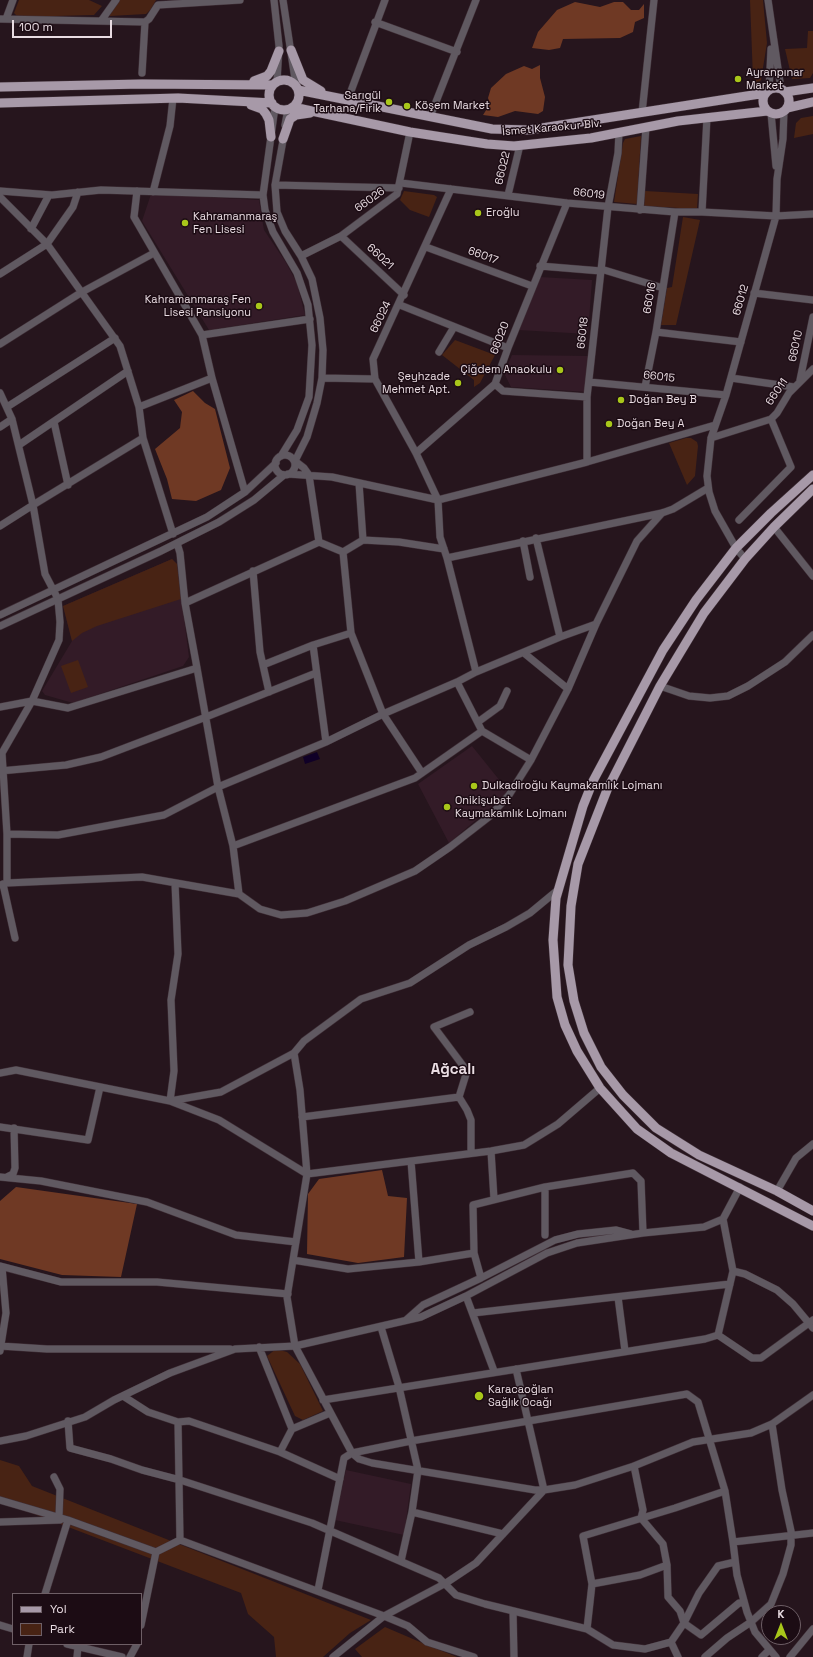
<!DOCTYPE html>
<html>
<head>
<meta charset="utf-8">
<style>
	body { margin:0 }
	#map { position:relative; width:813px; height:1657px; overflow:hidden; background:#26151d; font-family:"Space Grotesk",sans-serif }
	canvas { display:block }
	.legend { position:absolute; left:12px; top:1593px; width:130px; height:52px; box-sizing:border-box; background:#1c0c14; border:1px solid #6e5f66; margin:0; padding:5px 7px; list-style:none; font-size:12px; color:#e9dce2 }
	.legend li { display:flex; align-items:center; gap:8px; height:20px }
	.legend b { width:20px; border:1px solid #6e5f66 }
	.north { position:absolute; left:761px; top:1605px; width:40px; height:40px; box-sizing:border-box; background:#1c0c14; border:1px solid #6e5f66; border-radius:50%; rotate:0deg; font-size:11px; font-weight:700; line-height:16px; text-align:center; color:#e9dce2 }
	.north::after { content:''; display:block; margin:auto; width:14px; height:18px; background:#a9c71a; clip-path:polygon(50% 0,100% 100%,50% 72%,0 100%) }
	.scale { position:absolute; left:12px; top:20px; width:100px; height:18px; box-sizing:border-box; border:2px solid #e9dce2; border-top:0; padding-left:5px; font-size:12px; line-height:14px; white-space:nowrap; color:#e9dce2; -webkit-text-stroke:3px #1c0c14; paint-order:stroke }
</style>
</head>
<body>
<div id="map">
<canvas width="813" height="1657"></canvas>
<ul class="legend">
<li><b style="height:5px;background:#a799a8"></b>Yol</li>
<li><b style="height:11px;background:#482314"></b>Park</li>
</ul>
<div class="north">K</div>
<div class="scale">100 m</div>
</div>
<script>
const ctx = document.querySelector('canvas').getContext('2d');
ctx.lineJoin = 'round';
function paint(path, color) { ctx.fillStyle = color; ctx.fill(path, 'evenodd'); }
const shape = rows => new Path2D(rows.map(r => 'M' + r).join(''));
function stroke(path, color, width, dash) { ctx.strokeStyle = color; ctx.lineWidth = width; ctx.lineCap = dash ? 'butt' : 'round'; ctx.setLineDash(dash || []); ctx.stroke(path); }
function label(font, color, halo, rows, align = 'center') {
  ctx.font = font + ' "Space Grotesk",sans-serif'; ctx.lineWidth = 3; ctx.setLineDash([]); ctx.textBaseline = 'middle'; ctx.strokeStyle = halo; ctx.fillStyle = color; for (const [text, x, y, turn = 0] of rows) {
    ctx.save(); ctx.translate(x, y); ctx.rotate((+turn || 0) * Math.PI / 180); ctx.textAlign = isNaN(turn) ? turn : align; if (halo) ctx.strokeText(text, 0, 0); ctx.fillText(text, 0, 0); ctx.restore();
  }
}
const built = shape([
	[151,194,259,200,264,230,285,261,297,283,305,315,209,330,142,221],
	[540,277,592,280,588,334,518,330],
	[512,355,590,356,587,392,511,387,504,373],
	[172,559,177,564,189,657,183,666,73,703,45,695,42,691,72,641,63,606],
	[472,746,509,792,449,843,418,784],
	[346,1470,411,1484,404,1535,335,1520]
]);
const green = shape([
	[19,0,89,0,102,6,94,15,18,17,14,13],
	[120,0,156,0,151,9,146,14,110,16,109,13],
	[750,0,763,0,767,43,761,80,757,84,753,79],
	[808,31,813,31,813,73,810,78,792,79,785,49,807,48],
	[813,116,813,134,794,138,796,123,801,118],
	[641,136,637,204,614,202,623,143,625,139],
	[404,191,434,195,437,197,429,217,410,210,400,200],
	[645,191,698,194,697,209,644,206],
	[683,217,700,220,676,325,661,325,667,288,672,287],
	[455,340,495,355,480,383,474,387,474,380,442,355],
	[686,438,691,438,697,442,698,446,695,476,687,485,669,443],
	[172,559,177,564,181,599,97,626,82,633,72,641,63,606],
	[78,660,88,687,71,693,61,666],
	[276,1349,287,1352,300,1364,323,1411,303,1420,295,1416,267,1356],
	[0,1460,19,1466,32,1486,371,1620,350,1633,323,1657,276,1657,274,1637,248,1614,241,1593,0,1501],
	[385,1627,427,1645,457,1657,362,1657,355,1649]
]);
const forest = shape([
	[575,2,600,7,614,2,623,2,631,10,639,10,644,4,644,18,635,22,633,32,620,38,563,39,560,48,549,50,532,48,538,32,557,10],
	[540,65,540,78,545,97,543,111,538,114,515,111,498,117,483,115,490,104,488,98,491,88,506,74,524,66,532,69],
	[193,391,205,403,215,409,230,468,221,490,196,501,172,499,167,479,155,449,180,428,182,412,174,400],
	[382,1170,388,1196,407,1198,404,1257,358,1263,307,1254,308,1194,319,1179],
	[16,1187,137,1204,121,1277,62,1275,0,1259,0,1201]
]);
const water = shape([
	[317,752,320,759,305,764,303,757]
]);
const minor = shape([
	[274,0,279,46,277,82],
	[283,0,296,86],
	[768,0,781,89],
	[0,19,145,22,149,19,158,5,240,0],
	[6,19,13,0],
	[101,21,116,0],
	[375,22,457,52],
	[142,73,145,22],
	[769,90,771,49],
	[348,99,385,0],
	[275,107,263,195,265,210,273,232,297,273,308,305,312,345,309,397,297,430,281,456],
	[642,113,654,0],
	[771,113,776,166],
	[430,117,476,0],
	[285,125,288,109],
	[284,135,275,185,277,212,285,231,301,256,312,279,320,318,323,350,322,378,317,403,307,437,295,461,304,468,309,475,319,542,343,552,351,633,313,645,326,742],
	[401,183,567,203,675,212,702,212,776,216,813,214],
	[275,185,399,188],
	[0,191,52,195,101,190,263,195],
	[137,191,134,217,202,335,212,378,245,492],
	[153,192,170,126,173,98],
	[508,195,520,145],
	[0,197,47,244,120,346,139,407,143,438,173,534],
	[640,210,646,127],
	[702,212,707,117],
	[31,229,49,195],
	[341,236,404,295],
	[426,247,532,286],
	[301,256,341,236,397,194,410,132],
	[540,266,601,271],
	[601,269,663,288],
	[0,274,47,244,73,207,78,192],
	[754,293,813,300],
	[400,305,508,348],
	[656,332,741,342],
	[202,335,310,319],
	[0,344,82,292,154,253],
	[439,352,454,327],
	[322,378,375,379],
	[731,378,794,387],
	[800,380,813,317],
	[589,382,726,395],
	[495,384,503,391,587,397],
	[645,387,656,332,675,212],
	[0,393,12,419,33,505,143,438],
	[7,407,115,338],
	[139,407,212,378],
	[54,422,68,485],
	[0,427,12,419],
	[711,438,771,419,777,413,789,393,813,369],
	[19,445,128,371],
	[416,453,495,384,508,348,567,203],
	'275 465a10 10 0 1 1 20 0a10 10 0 1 1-20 0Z',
	[587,462,587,397,608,207,618,153,619,132],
	[288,474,332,477,438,500,587,462,715,425],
	[739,520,791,467,771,419],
	[0,526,33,505,45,574,58,599,60,622,59,640,32,701,0,707],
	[774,527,813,576],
	[363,540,399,542,444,549],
	[523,541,530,577],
	[177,543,180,553,185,603],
	[343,552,363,540,359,483],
	[447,558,440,537,438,500,416,453,375,379,373,359,451,189],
	[745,559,736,548,715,511,709,492,707,476,711,438,726,395,776,216,777,179,783,139,784,111],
	[253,571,260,652,269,692],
	[0,615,207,517,245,492,276,463],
	[0,626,161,551,219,522,254,500,284,475],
	[351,633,383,714,422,773],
	[560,637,596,624],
	[524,653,568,689],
	[263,665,313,645],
	[197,668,218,787,233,846,415,778,482,731,457,682],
	[476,672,560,637,536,538],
	[660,686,689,696,710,698,728,696,748,686,785,662,813,635],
	[478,722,500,706,507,691],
	[482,731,531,760],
	[0,771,66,765,101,757,206,717,316,673],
	[7,834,58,835,164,815,218,787,326,742,383,714,457,682,476,672,447,558,662,513,673,509,708,488],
	[7,883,7,834,2,753,32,701,68,708,197,668,185,603,319,542],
	[175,883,178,954,171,1000,174,1071,170,1101,221,1092,294,1053,304,1041,361,999,410,983,469,945,506,927,530,913,559,889],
	[3,884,15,938],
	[0,885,7,883,142,877,239,894,233,846],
	[239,894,260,909,281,915,307,913,345,901,415,871,450,847,490,816,509,795,531,760,568,689,596,624,637,541,662,513],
	[470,1012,434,1027,467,1071,459,1097,467,1110,471,1120,471,1153],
	[294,1053,300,1090,307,1174,287,1297,295,1346,352,1453,359,1459,372,1463,535,1490,544,1490,575,1485,634,1466,693,1442,751,1433,772,1424,813,1395],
	[0,1073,16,1070,170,1101,219,1120,307,1174,491,1151,524,1145,558,1124,600,1088],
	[302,1117,459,1097],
	[0,1127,88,1140,100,1087],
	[491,1151,494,1199],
	[411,1161,419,1262],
	[0,1177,41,1181,147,1202,236,1235,296,1242],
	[7,1177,13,1174,15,1168,14,1128],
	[777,1191,796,1158,813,1144],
	[545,1235,545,1187],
	[293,1260,348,1269,419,1262,474,1253],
	[0,1266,61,1282,157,1282,288,1294],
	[733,1271,745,1274,777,1290,793,1304,813,1328],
	[481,1278,474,1253,473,1205,545,1187,633,1173,641,1181,643,1233],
	[466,1296,494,1371],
	[618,1297,625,1351],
	[473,1313,730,1284],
	[406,1320,423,1305,481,1278,555,1240,578,1234,616,1230,631,1234],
	[381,1327,399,1387,418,1470,412,1512,401,1561],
	[718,1335,733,1271,723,1219],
	[0,1346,47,1349,230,1349],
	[259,1347,292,1429],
	[0,1351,6,1313,2,1267],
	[123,1396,148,1412,178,1422,189,1421,280,1452,340,1479],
	[323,1400,705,1339,718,1335,752,1358,761,1358,813,1320],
	[68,1421,70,1448,111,1459,142,1470,180,1480,312,1523,439,1578,456,1595,485,1604,587,1629,613,1645,645,1649,671,1642,684,1623,699,1593,718,1566,735,1562],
	[178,1422,180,1540],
	[0,1441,26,1436,85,1417,114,1400,170,1373,235,1349,295,1346,421,1317,466,1296,547,1253,577,1243,643,1233,704,1227,723,1219,740,1187],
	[280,1452,292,1429,330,1413],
	[634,1466,643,1510,641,1518,663,1544,667,1565,668,1597,680,1611,684,1623,701,1635,739,1603,743,1603],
	[54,1477,60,1489,59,1517],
	[0,1500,68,1520,156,1552,180,1540,384,1616,408,1626,427,1642,474,1657],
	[412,1512,503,1534],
	[0,1522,60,1520],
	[592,1584,640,1575,667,1565],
	[318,1590,344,1458,352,1453,411,1441,687,1394,698,1402,725,1491,733,1542],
	[45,1594,68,1520],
	[513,1611,514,1657],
	[0,1625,13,1629],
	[141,1625,156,1552],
	[587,1629,592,1584,583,1536,675,1508,725,1491],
	[671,1642,678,1657],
	[67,1644,122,1657],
	[27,1657,29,1644],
	[77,1657,78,1647],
	[130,1657,137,1644],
	[333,1657,384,1616,446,1583,476,1563,544,1490,516,1369],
	[705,1657,727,1638,751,1622,771,1604,783,1574,791,1545,791,1531,782,1490,772,1424],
	[762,1657,769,1650],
	[776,1657,755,1632,747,1612,737,1575,733,1542,813,1533],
	[790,1657,813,1629]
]);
const major = shape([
	[291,50,303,80,321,91],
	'269 95a15 15 0 1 1 30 0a15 15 0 1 1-30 0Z',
	[254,81,267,76,271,71,279,51],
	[0,87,142,84,273,85],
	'763 101a13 13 0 1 1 26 0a13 13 0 1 1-26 0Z',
	[298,90,492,129,529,130,766,93],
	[785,92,813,88],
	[0,103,178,98,272,103],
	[251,105,262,109,266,114,269,120,271,137],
	[293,107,410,132,487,144,514,146,591,138,678,121,767,111],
	[787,108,813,102],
	[283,139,290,119,296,115,310,113],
	[813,475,771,513,736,548,696,600,663,650,593,781,583,806,556,898,553,940,557,997,565,1025,577,1051,600,1088,637,1129,671,1153,813,1226],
	[813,489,774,527,745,559,704,613,660,686,607,790,578,864,571,906,568,965,574,1001,584,1033,601,1067,623,1095,656,1128,699,1155,777,1191,813,1211]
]);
const markers = [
	[738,79,4,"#a9c71a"],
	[389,102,4,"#a9c71a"],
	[407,106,4,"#a9c71a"],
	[478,213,4,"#a9c71a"],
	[185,223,4,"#a9c71a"],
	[259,306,4,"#a9c71a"],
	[560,370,4,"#a9c71a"],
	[458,383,4,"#a9c71a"],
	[621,400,4,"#a9c71a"],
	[609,424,4,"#a9c71a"],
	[474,786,4,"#a9c71a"],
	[447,807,4,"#a9c71a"],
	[479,1396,5,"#a9c71a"]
];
const poiNames = [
	["Ayranpınar",746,73],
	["Market",746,86],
	["Sarıgül",381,96,"right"],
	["Tarhana/Firik",381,109,"right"],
	["Köşem Market",415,106],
	["Eroğlu",486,213],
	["Kahramanmaraş",193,217],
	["Fen Lisesi",193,230],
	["Kahramanmaraş Fen",251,300,"right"],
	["Lisesi Pansiyonu",251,313,"right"],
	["Çiğdem Anaokulu",552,370,"right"],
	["Şeyhzade",450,377,"right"],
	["Mehmet Apt.",450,390,"right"],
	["Doğan Bey B",629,400],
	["Doğan Bey A",617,424],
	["Dulkadiroğlu Kaymakamlık Lojmanı",482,786],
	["Onikişubat",455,801],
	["Kaymakamlık Lojmanı",455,814],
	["Karacaoğlan",488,1390],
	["Sağlık Ocağı",488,1403]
];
const streetNames = [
	["İsmet Karaokur Blv.",552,128,-5],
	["66022",503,168,-77],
	["66019",589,194,6],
	["66026",370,200,-36],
	["66017",483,256,20],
	["66021",380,257,43],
	["66016",650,298,-80],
	["66012",741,300,-74],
	["66024",381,317,-64],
	["66018",583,333,-84],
	["66020",500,338,-69],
	["66010",796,346,-78],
	["66015",659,377,6],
	["66011",777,392,-55]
];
const districtNames = [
	["Ağcalı",453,1070]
];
paint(built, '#331b27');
paint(green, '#482314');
paint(forest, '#6f3924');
paint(water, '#100027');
stroke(minor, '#413139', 8);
stroke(major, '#413139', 10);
stroke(minor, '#605961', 7);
stroke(major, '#a799a8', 9);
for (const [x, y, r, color] of markers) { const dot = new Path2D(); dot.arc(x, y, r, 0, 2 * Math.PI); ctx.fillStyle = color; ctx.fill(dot); stroke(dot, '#1c0c14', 1.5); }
label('11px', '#e9dce2', '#1c0c14', poiNames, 'left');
label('11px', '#e9dce2', '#1c0c14', streetNames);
label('bold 15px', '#e9dce2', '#1c0c14', districtNames);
</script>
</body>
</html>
